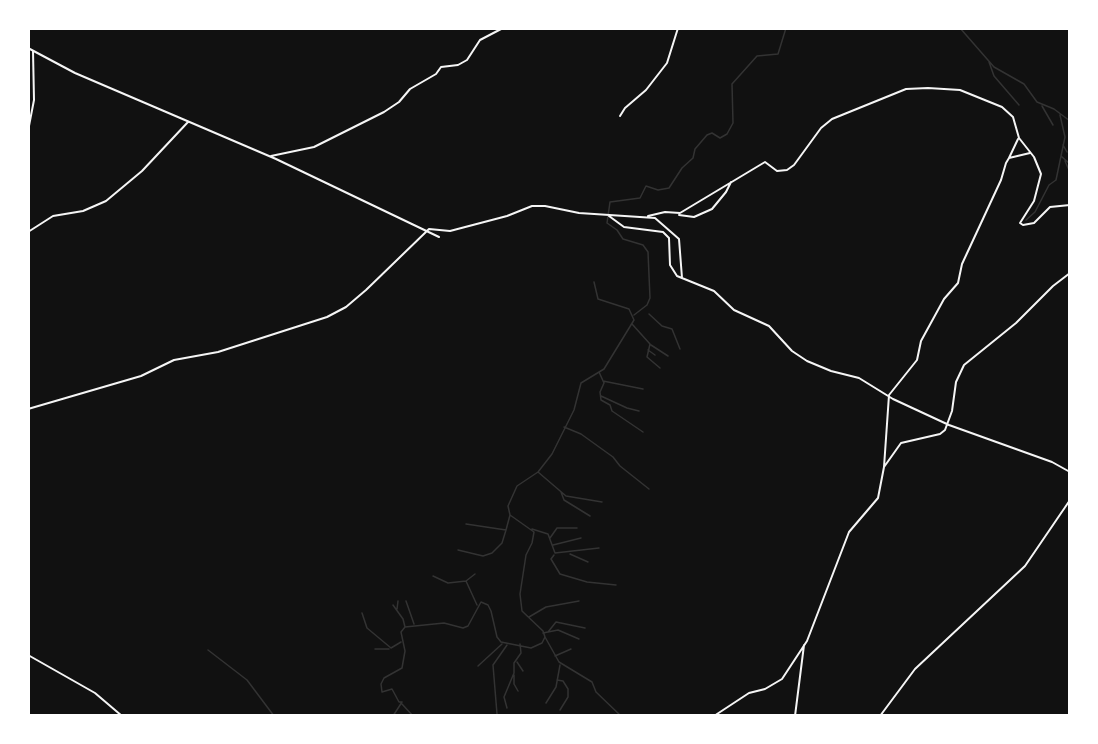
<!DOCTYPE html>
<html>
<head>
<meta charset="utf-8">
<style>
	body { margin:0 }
	#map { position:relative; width:1098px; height:744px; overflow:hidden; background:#111; font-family:Figtree,sans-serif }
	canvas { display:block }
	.frame { position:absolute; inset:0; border:30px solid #fff; pointer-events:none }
</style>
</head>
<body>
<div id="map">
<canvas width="1098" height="744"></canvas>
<div class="frame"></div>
</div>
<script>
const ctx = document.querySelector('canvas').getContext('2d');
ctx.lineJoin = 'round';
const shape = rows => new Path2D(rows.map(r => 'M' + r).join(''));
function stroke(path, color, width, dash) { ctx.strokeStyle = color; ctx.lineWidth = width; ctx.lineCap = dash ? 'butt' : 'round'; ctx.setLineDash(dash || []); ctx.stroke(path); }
const stream = shape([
	[960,28,994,67,1024,84,1037,102,1054,109,1070,121],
	[989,62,994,76,1019,105],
	[1042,106,1053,125],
	[1063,145,1067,152],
	[1061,156,1070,164],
	[1065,161,1069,170],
	[1026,220,1035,212,1049,185,1056,180,1065,137,1060,115],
	[649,314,662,326,672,329,680,349],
	[634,315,647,305,650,298,648,252,643,245,623,239,617,230,607,223,610,202,640,198,646,186,658,190,669,188,682,168,693,158,695,149,707,135,712,133,720,138,727,134,733,123,732,84,757,56,778,54,786,28],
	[632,324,650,344,647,357,660,368],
	[651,345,668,356],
	[648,350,655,355],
	[599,372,604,383,600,392,601,400,610,405,612,411,643,432],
	[603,381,643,389],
	[601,396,627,408,639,411],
	[564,427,581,434,613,457,620,466,649,489],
	[538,472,566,496,602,502],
	[561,492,564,500,590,516],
	[466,524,506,530,510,515],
	[532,529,548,534,555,553,599,548],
	[550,538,557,528,577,528],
	[553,545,581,538],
	[458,550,483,556,492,553,502,543,506,530],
	[570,554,588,562],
	[554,555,551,559,560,574,587,582,616,585],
	[433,576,448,583,466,581,477,605],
	[466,581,475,574],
	[406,601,414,624],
	[393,605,403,619,405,627],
	[397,609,398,601],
	[362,613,367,628,391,648,401,642],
	[529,617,546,607,579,601],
	[548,632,556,622,585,628],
	[543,633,558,630,579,639],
	[545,637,559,662,592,682,596,692,621,716],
	[375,649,389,649],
	[208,650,247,680,274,716],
	[555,656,571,649],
	[517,662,523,671],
	[478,666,502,644],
	[514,675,514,684,518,691],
	[557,680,563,681,568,689,568,697,560,710],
	[546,703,556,687,560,665],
	[402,704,413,716],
	[507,708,504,697,514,673,514,663,521,653,520,644],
	[497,714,493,665,507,645],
	[393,716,402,702,399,702,392,689,382,692,381,684,384,678,402,668,405,651,401,632,405,627,444,623,463,628,468,626,481,602,488,605,491,611,497,637,501,642,531,648,542,643,545,637,543,631,522,611,520,594,526,555,532,543,534,532,510,515,508,506,517,486,538,472,552,454,574,410,581,383,604,369,634,320,629,309,598,299,594,282]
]);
const minor = shape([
	[1070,35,1070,42],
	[28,48,75,73,276,159,439,237],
	[620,116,625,108,646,90,667,63,678,28],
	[28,131,34,100,33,51],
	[271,156,314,147,384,112,399,102,410,89,436,74,441,67,458,65,467,60,480,40,503,28],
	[1009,158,1018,139],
	[679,215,694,217,712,209,726,192,731,182],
	[609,216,624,227,663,232,669,238,670,265,677,276,714,291,734,310,769,326,792,351,807,361,831,371,859,378,893,399,949,425,1052,462,1070,472],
	[648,216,665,212,680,213,765,162,777,171,787,170,794,165,821,128,832,119,906,89,928,88,960,90,1002,107,1013,117,1019,138,1034,157,1041,174,1034,201,1020,223,1023,225,1034,223,1050,207,1070,205],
	[28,232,53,216,83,211,106,201,142,171,188,122],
	[28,409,141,376,174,360,218,352,327,317,346,307,366,290,429,229,450,231,507,216,532,206,545,206,579,213,655,218,679,239,682,278],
	[884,467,901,443,940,434,945,430,952,411,956,382,964,365,1016,323,1053,286,1070,273],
	[28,655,95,693,122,716],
	[714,716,749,693,765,689,782,679,807,641,849,532,878,498,884,467,889,395,917,360,921,341,944,299,958,283,962,264,1001,180,1006,163,1009,158,1030,153],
	[795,716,804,645],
	[880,716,915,669,1025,566,1070,500]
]);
stroke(stream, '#333', 1.5);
stroke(minor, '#f5f5f5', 2);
</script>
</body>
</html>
